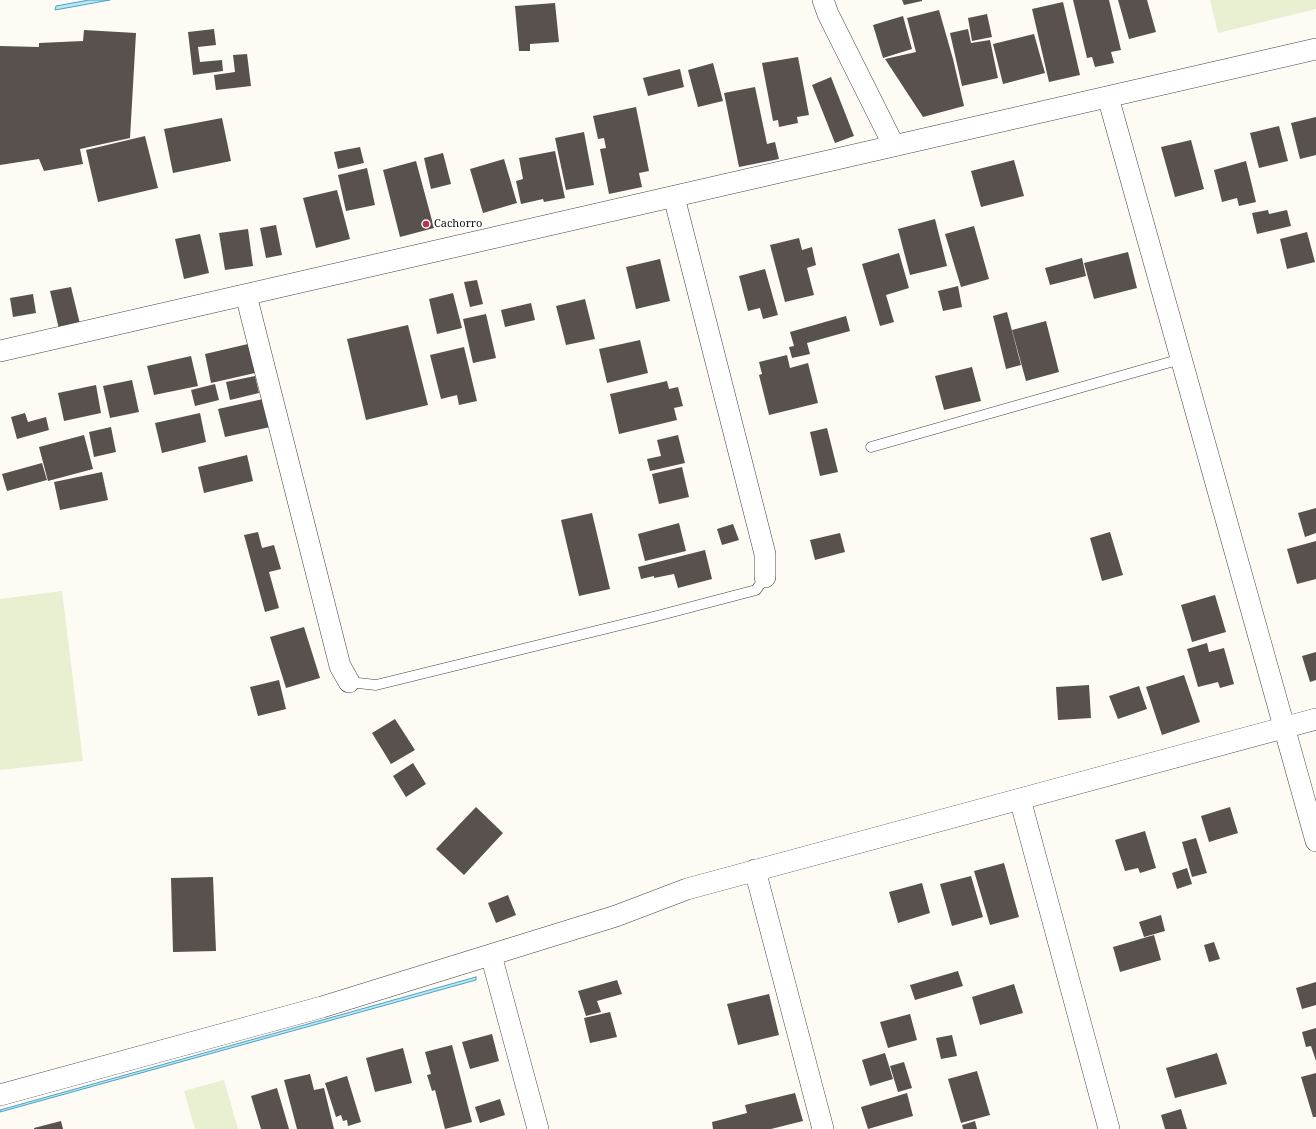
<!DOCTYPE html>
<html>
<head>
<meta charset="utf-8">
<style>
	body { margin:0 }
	canvas { display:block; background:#fefbf5 }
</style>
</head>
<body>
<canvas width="1316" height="1129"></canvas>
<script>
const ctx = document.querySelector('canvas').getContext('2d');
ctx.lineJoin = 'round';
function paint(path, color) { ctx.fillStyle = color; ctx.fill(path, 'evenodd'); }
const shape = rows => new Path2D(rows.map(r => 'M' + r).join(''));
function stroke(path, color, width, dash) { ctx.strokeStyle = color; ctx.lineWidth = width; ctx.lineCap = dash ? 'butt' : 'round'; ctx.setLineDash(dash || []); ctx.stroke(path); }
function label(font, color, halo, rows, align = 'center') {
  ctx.font = font + ' "Noto Serif",serif'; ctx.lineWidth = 4; ctx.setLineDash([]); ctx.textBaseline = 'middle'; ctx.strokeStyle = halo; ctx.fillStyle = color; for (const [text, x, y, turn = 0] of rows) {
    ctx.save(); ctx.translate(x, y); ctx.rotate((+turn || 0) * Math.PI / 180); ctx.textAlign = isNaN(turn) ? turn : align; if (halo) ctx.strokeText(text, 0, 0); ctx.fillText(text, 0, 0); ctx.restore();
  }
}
const pitch = shape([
	[1210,0,1316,0,1316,9,1218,33],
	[62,591,83,761,0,770,0,599],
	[224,1080,238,1129,195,1129,184,1091]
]);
const water = shape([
	[89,0,110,0,55,10,56,6,89,0],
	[476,977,476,980,0,1112,0,1110,476,977]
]);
const building = shape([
	[902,0,922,0,922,1,904,5],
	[1073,0,1109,0,1121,50,1111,52,1114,63,1095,67,1092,57,1087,58],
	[1118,0,1147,0,1156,32,1129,39],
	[1063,2,1080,75,1049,82,1032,9],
	[555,3,559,42,530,44,530,51,519,51,515,6],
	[939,10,953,59,964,106,923,117,885,59,916,52,907,18],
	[987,14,992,37,972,41,968,18],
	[903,16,912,49,883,58,873,25],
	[214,29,216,45,198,47,200,62,222,60,223,71,193,75,188,32],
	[968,29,971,43,990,40,998,78,962,86,950,33],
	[84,30,136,33,130,138,80,149,83,164,44,171,39,159,0,165,0,46,39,47,39,43,83,41],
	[1034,34,1045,73,1003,84,993,44],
	[247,54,251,86,216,90,214,75,235,72,233,55],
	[798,57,809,115,797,117,798,123,779,127,778,120,773,121,762,63],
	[713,63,723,101,698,107,688,70],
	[680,69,684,87,648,96,643,78],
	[831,77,854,136,835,143,812,85],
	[755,87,767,144,775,142,779,159,739,167,724,93],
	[636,107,649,171,639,173,642,187,609,194,600,149,606,148,604,138,598,139,593,116],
	[1316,117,1316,155,1300,159,1291,123],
	[222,118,231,161,173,173,164,129],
	[1279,126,1288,161,1259,168,1250,133],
	[584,132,594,185,566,190,555,138],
	[145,136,158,188,98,202,86,150],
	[1191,140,1204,189,1175,197,1161,147],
	[360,147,364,163,338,169,334,152],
	[555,151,565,198,544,202,543,199,521,204,516,181,523,179,519,158],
	[443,153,451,184,431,189,424,158],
	[504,159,517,203,483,213,470,169],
	[1014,160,1024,196,981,207,971,171],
	[416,161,434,228,400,237,383,170],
	[1246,161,1256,202,1239,206,1237,198,1222,202,1214,170],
	[367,168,375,205,346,211,338,175],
	[337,190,350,239,316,248,303,198],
	[1268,210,1269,214,1287,210,1291,226,1257,234,1252,213],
	[935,219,947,266,910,275,898,229],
	[276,225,282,255,266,258,260,228],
	[974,226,989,279,961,287,945,234],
	[248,229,253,266,225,270,219,233],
	[1307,232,1315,262,1287,269,1280,239],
	[200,234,209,273,184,279,175,239],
	[799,238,802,250,812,247,816,265,807,268,814,295,785,302,770,245],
	[1128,252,1137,288,1094,299,1084,263],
	[899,253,909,288,886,295,894,322,880,326,862,264],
	[1082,258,1086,276,1050,285,1045,268],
	[660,259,670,301,636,309,626,267],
	[765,269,778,315,763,319,760,308,748,311,739,276],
	[477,280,483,304,470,307,464,282],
	[958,286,962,307,943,311,938,291],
	[71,287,80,324,59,329,50,291],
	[453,293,462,328,437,334,429,299],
	[33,294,36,313,13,317,10,298],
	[585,299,595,339,566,345,556,306],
	[531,303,535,320,505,327,501,310],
	[1007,312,1021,365,1006,369,993,316],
	[486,314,496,358,473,363,463,319],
	[846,316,850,331,807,343,810,354,792,358,789,347,794,346,790,332],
	[1046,321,1059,372,1026,381,1012,330],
	[408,325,428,405,366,420,347,339],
	[640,340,648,373,607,383,599,349],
	[248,344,255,373,211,383,205,354],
	[464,347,477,401,459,405,457,395,441,399,430,355],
	[787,355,790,368,808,363,818,403,769,415,759,375,762,374,759,362],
	[191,356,198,386,154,395,147,366],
	[972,367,981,401,944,410,935,376],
	[255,376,259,393,230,400,226,382],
	[132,380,139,412,110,418,103,386],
	[667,381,669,389,678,387,683,406,674,408,677,420,619,434,610,394],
	[215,384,219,400,195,406,191,390],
	[96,385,101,413,64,421,58,393],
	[263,399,270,427,225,437,218,409],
	[25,413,28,422,46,417,49,430,17,439,11,417],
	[200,413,206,442,162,453,155,423],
	[111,427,116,452,94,457,89,432],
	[827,428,838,472,820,476,810,432],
	[84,435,93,469,48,481,39,447],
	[678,435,685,463,650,471,647,459,661,456,657,440],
	[247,455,253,481,204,493,198,467],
	[42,463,47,480,7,491,2,474],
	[682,467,689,497,659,504,652,474],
	[102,472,108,500,60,510,54,482],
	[1316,508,1316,533,1305,537,1298,513],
	[592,513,610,589,579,596,561,520],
	[679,523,686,551,645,561,638,534],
	[733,524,739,540,722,545,717,529],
	[258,532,262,548,274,545,281,569,269,572,279,608,265,612,244,535],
	[1110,532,1123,575,1102,581,1090,538],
	[840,533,845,552,815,560,810,540],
	[1316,541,1316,579,1297,584,1287,549],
	[705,550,712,579,678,588,674,574,654,578,654,576,641,579,638,567],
	[1215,595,1226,632,1192,642,1181,605],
	[304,627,320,678,286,688,270,637],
	[1207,643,1209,652,1224,648,1234,684,1220,688,1218,682,1198,687,1187,649],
	[1316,652,1316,680,1310,682,1302,656],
	[1184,675,1200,722,1162,735,1146,687],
	[279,680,286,709,258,716,250,687],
	[1089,685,1091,718,1058,720,1056,687],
	[1139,686,1147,709,1118,719,1109,696],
	[395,719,415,750,391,764,372,733],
	[413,763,426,784,406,797,393,776],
	[476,807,503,833,464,875,436,849],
	[1230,807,1238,833,1209,842,1201,816],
	[1145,831,1156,868,1140,873,1138,868,1125,871,1115,840],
	[1196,838,1207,873,1192,877,1182,842],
	[1004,863,1019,917,990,925,974,871],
	[1187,868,1192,884,1177,889,1172,873],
	[971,876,983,917,952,926,940,884],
	[213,877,216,951,173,952,171,878],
	[922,883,930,913,898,923,889,892],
	[508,895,516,915,496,923,488,903],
	[1161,915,1165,931,1144,937,1139,922],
	[1154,935,1161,960,1120,972,1113,947],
	[1214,942,1220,959,1209,962,1204,945],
	[958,971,963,986,915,1000,910,985],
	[617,980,622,994,597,1001,601,1012,586,1016,578,991],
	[1316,982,1316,1005,1302,1009,1296,988],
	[1014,984,1023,1013,980,1025,972,997],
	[769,994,779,1035,738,1045,727,1004],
	[610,1012,617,1037,590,1043,584,1018],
	[910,1014,917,1040,888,1048,880,1022],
	[1316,1028,1316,1061,1311,1046,1306,1047,1302,1032],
	[492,1034,499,1061,470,1069,462,1042],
	[952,1035,957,1056,941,1059,936,1038],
	[452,1045,472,1122,445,1129,435,1090,432,1091,427,1075,431,1074,425,1052],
	[403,1048,412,1083,375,1092,366,1058],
	[885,1053,893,1079,870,1086,862,1060],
	[1217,1053,1227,1084,1175,1098,1166,1068],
	[904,1062,912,1088,898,1092,890,1066],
	[977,1071,990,1115,961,1123,948,1079],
	[1316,1073,1316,1117,1313,1117,1301,1077],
	[310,1074,314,1090,324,1088,334,1129,297,1129,284,1080],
	[347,1076,361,1122,348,1126,347,1120,343,1121,341,1115,336,1117,325,1083],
	[277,1088,289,1129,261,1129,251,1096],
	[795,1093,803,1121,771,1129,713,1129,712,1122,747,1113,745,1105],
	[907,1093,913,1116,868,1129,861,1107],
	[500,1099,505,1115,480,1123,475,1107],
	[1181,1109,1187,1129,1165,1129,1161,1115],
	[61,1121,63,1129,34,1129,34,1128],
	[975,1121,977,1129,963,1129,962,1125]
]);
const lane = shape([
	[871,447,1181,359],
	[349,682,376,685,653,617,756,590,765,577]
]);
const street = shape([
	[823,0,828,14,894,146],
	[1108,97,1316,841],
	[674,197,765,554,765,577],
	[246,295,340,666,349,682],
	[0,351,1316,49],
	[1020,799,1109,1129],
	[755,870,823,1129],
	[491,955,538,1129],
	[0,1095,322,1007,616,916,687,889,1316,719]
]);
const markers = [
	[426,224,4,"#b9314a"]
];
const poiNames = [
	["Cachorro",434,224]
];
paint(pitch, '#e9efd1');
paint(water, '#bde6f3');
stroke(water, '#49a4c5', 1);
paint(building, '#59514e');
stroke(lane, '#444', 11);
stroke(street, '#444', 22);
stroke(lane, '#fff', 10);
stroke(street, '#fff', 21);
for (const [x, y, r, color] of markers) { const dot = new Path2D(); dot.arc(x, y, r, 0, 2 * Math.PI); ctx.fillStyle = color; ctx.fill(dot); stroke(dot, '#fff', 1.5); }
label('11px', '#111', '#fff', poiNames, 'left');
</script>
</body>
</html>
